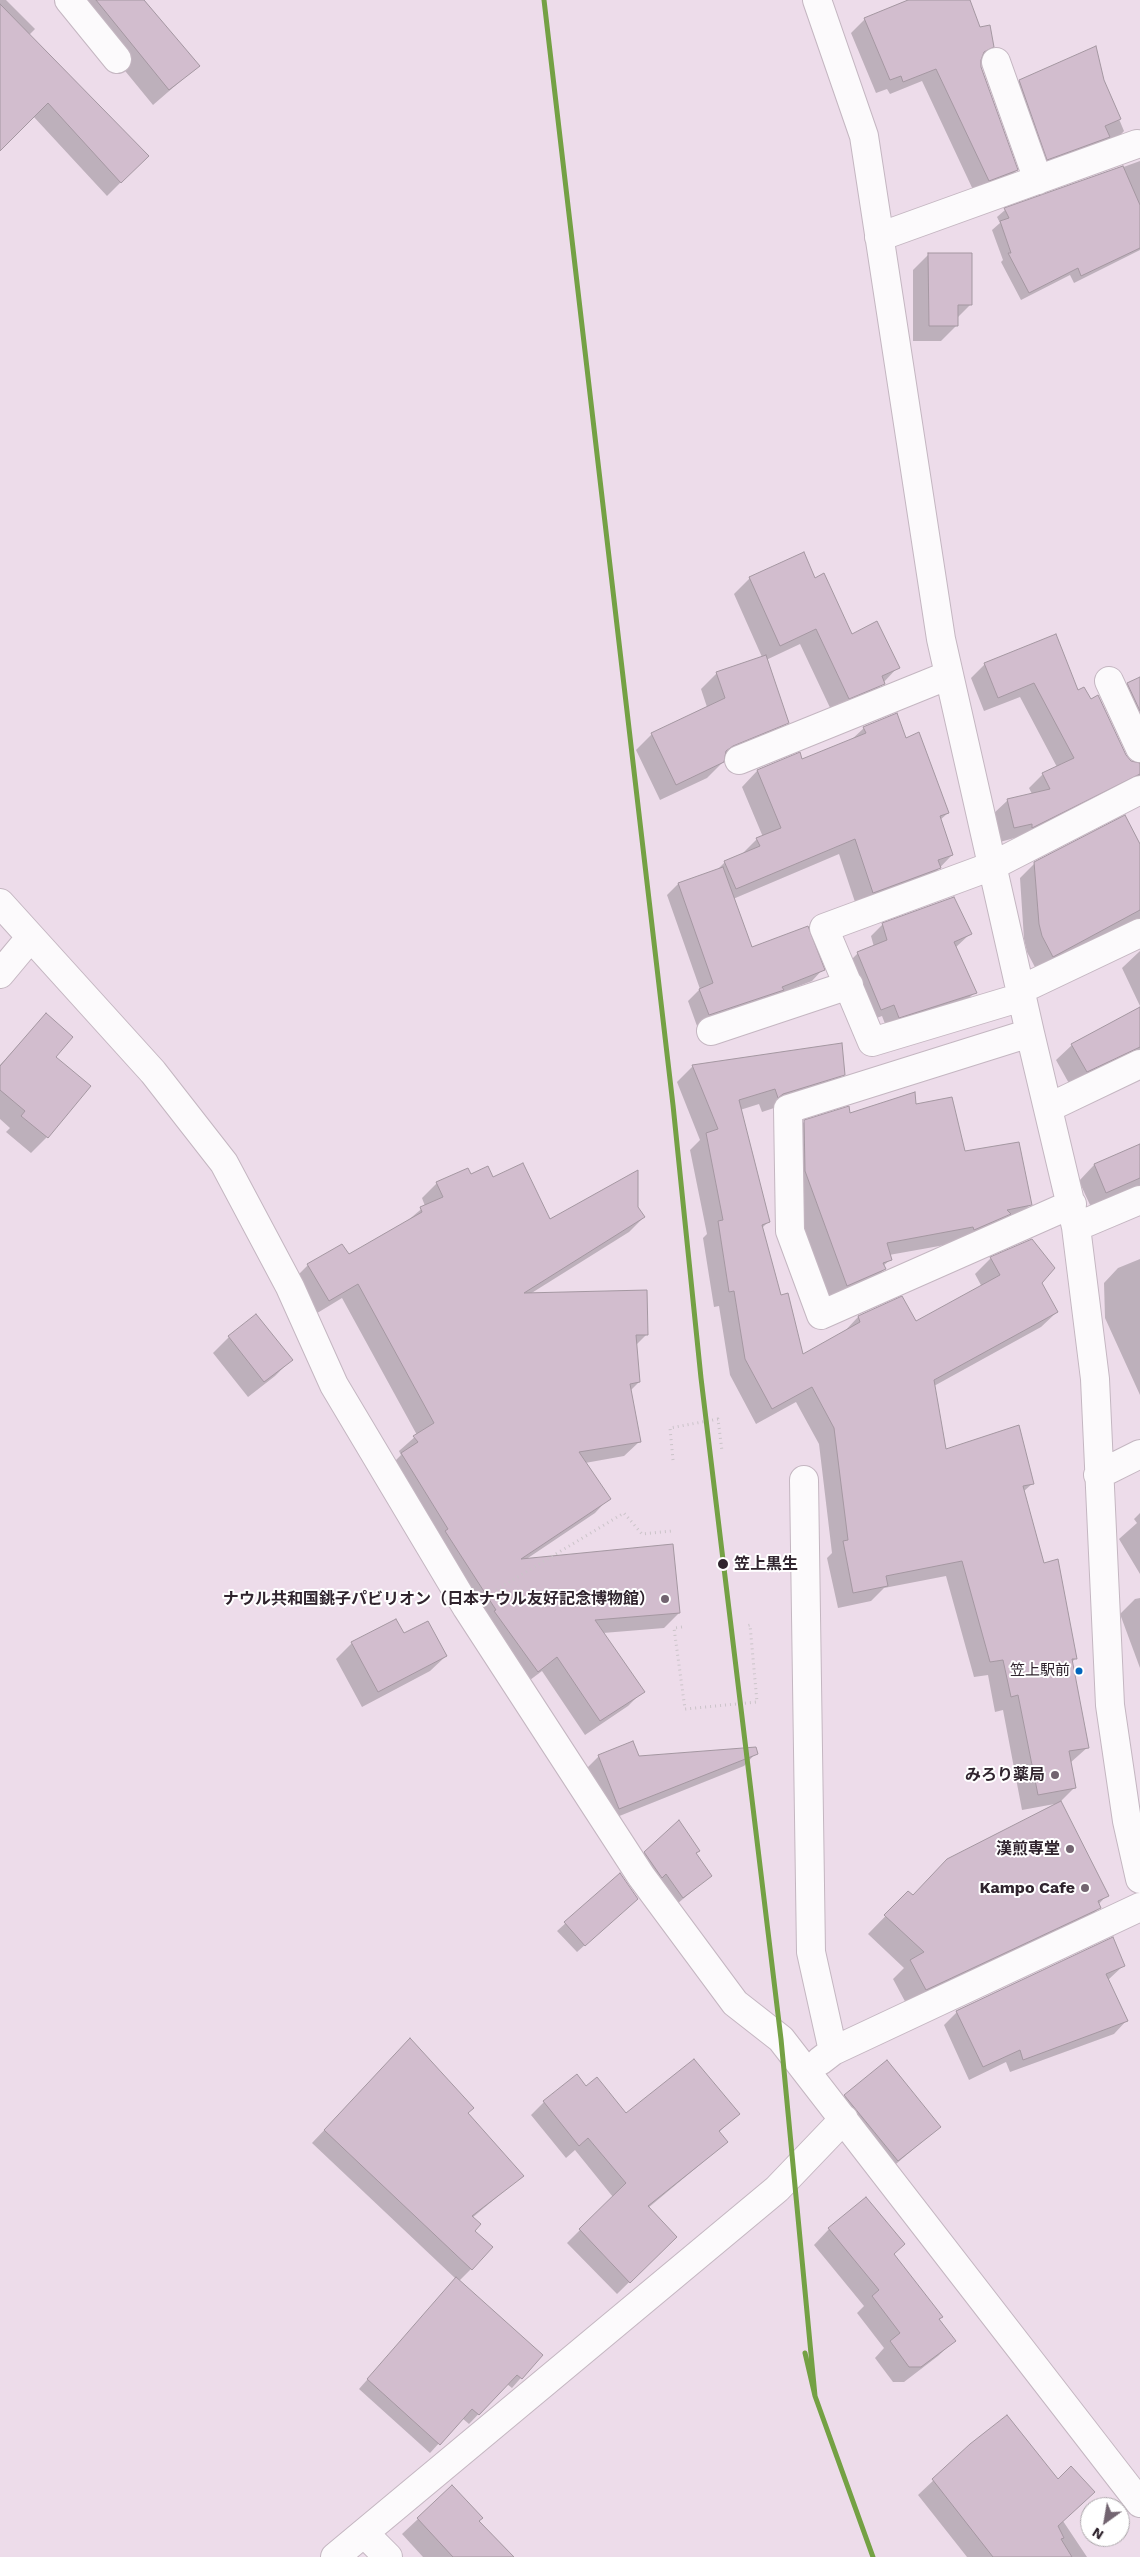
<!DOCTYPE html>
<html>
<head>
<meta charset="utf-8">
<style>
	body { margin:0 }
	#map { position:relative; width:1140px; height:2557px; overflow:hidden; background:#eddcea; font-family:"Work Sans",sans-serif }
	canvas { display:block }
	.north { position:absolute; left:1080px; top:2497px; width:50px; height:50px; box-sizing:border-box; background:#fff; border:1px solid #aca7ab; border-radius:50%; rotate:212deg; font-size:14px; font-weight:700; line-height:20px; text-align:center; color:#30242e }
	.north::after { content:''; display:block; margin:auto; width:18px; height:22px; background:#726470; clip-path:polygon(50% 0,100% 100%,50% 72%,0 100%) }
</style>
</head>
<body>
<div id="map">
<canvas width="1140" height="2557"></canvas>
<div class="north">N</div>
</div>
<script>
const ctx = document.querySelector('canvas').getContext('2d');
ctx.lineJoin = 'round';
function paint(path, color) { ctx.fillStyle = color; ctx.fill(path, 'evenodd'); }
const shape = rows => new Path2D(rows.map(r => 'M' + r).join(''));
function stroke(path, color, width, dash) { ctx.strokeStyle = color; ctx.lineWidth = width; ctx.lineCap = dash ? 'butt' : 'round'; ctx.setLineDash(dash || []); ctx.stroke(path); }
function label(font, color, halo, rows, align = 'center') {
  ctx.font = font + ' "Work Sans","Noto Sans JP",sans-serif'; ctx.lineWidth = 4; ctx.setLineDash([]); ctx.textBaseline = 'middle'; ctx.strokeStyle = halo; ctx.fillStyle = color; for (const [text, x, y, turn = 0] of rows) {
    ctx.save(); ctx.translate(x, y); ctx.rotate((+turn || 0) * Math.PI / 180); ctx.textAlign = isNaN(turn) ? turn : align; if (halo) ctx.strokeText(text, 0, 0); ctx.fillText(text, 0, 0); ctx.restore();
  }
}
const shadow = shape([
	[0,0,6,0,35,29,29,35,147,156,107,196,33,116,0,149],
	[67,0,144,0,198,66,153,105],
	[908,0,969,0,979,28,993,47,979,60,980,67,1017,170,1003,184,975,194,922,81,890,94,887,89,876,93,851,33,865,19],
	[1020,81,1103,81,1124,131,1117,139,1040,167,1012,89],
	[1140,161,1140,250,1074,283,1070,275,1021,300,1001,262,1003,260,992,230,1000,223,997,217,1005,210],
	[929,254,971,304,957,318,957,325,941,341,913,341,913,270],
	[750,578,814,579,851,636,898,667,868,699,833,714,800,644,766,660,788,722,772,738,724,758,723,762,707,778,660,800,636,750,652,734,707,707,701,689,717,673,762,657,734,594],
	[985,664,1077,691,1125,755,1131,762,1140,765,1140,780,1018,837,1000,842,993,814,1008,800,1032,794,1029,788,1043,774,1057,767,1020,697,984,711,971,678],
	[1140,678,1140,759,1113,698,1128,684],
	[864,728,906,739,948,813,940,820,952,855,924,884,857,908,839,854,733,899,751,949,823,969,812,981,778,994,771,1001,697,1026,688,1001,700,989,667,895,678,884,716,871,725,862,741,855,757,839,763,837,742,787,757,771,801,760,850,741],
	[1140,847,1140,946,1037,971,1027,952,1024,939,1020,878,1035,863],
	[883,924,970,934,955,948,975,992,963,1004,887,1029,882,1016,869,1021,846,965,858,953,874,947,871,936],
	[1140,951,1140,1006,1122,968],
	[1140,1008,1140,1053,1071,1087,1056,1060,1072,1045],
	[46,1015,54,1058,47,1137,31,1153,6,1132,10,1128,0,1119,0,1065],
	[693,1066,844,1074,828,1090,762,1112,759,1104,740,1110,768,1222,762,1228,780,1296,802,1356,843,1333,858,1317,916,1323,982,1287,975,1274,991,1258,1031,1241,1041,1282,1057,1312,1041,1327,934,1386,945,1451,1033,1483,1023,1492,1043,1565,1076,1658,1072,1662,1088,1747,1070,1763,1075,1787,1060,1802,1107,1895,1098,1905,1099,1908,1081,1926,908,2007,893,1979,904,1968,868,1934,908,1893,912,1896,1060,1803,1022,1810,1003,1710,995,1712,988,1675,974,1677,946,1576,884,1588,871,1601,838,1608,827,1558,832,1553,819,1444,796,1402,756,1424,730,1375,719,1306,714,1307,703,1238,707,1234,690,1150,700,1140,677,1082],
	[915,1105,964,1153,1031,1204,1014,1221,956,1243,889,1255,890,1260,883,1266,885,1269,868,1285,830,1302,789,1188,788,1138,804,1122],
	[1140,1146,1140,1186,1091,1207,1079,1181,1094,1165],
	[471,1175,492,1178,550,1221,637,1207,644,1217,629,1232,530,1294,647,1334,636,1345,639,1382,630,1391,639,1442,624,1456,585,1463,609,1498,595,1513,525,1560,679,1613,664,1628,603,1633,643,1691,628,1706,585,1735,542,1671,522,1686,387,1469,401,1455,399,1451,417,1435,342,1298,314,1315,293,1280,308,1265,349,1256,406,1222,425,1206,422,1198,437,1183],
	[1140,1259,1140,1395,1105,1318,1104,1283,1118,1268],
	[229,1337,291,1360,275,1376,248,1397,213,1353],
	[1140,1513,1140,1574,1119,1539,1137,1523,1134,1519],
	[1140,1598,1140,1668,1120,1614,1135,1599],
	[396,1620,404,1635,446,1656,430,1671,362,1707,336,1659,352,1643],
	[633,1743,638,1757,756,1753,744,1766,607,1821,586,1769,599,1756],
	[645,1852,695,1854,710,1876,670,1910,632,1865],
	[620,1874,629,1906,577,1952,557,1931],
	[1124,1965,1108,1980,1127,2020,1114,2034,1010,2072,1006,2062,969,2080,944,2025,957,2012],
	[398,2052,466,2114,522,2176,472,2218,471,2269,459,2281,541,2355,512,2388,507,2384,469,2424,462,2418,430,2453,359,2389,456,2279,312,2143],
	[586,2088,625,2114,738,2114,719,2132,727,2142,648,2208,675,2237,617,2294,567,2243,613,2197,575,2150,566,2158,531,2115,544,2102],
	[845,2096,939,2127,882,2176,829,2112],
	[829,2229,893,2254,954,2341,938,2356,904,2382,893,2382,875,2358,884,2348,857,2313,864,2306,814,2245],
	[971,2445,1063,2521,1087,2557,967,2557,918,2495],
	[418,2519,477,2521,512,2557,423,2557,402,2534]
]);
const building = shape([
	[96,0,144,0,200,66,169,90,96,0],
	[908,0,970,0,980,27,990,25,994,47,984,52,981,60,981,67,1018,170,989,181,936,69,903,82,901,76,890,80,864,18,908,0],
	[0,4,149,156,121,183,48,103,0,151,0,4],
	[1096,46,1104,80,1121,119,1105,126,1110,137,1047,160,1019,80,1096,46],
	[1123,166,1140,205,1140,248,1081,276,1078,268,1029,293,1008,253,1011,253,1000,221,1009,218,1004,208,1123,166],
	[928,253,972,253,972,305,958,305,958,326,929,326,928,253],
	[804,552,815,578,824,573,852,634,877,621,900,668,882,676,885,684,849,699,816,629,780,646,749,577,804,552],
	[1056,634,1078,690,1084,687,1091,699,1098,695,1126,755,1131,761,1140,763,1140,774,1032,828,1032,824,1014,828,1007,799,1050,789,1042,773,1074,758,1034,683,998,698,984,663,1056,634],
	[766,655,789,723,733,746,726,751,724,762,676,785,651,733,725,698,716,672,766,655],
	[1140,677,1140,711,1127,683,1140,677],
	[897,713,906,738,919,732,949,813,940,816,953,855,938,860,941,868,873,893,855,839,736,889,724,861,760,846,756,838,781,828,757,770,800,752,802,759,866,733,863,727,897,713],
	[1125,815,1140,844,1140,910,1053,957,1042,936,1039,924,1034,862,1125,815],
	[723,867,752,947,808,926,825,970,782,987,784,990,709,1015,699,989,713,983,678,883,723,867],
	[954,897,972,934,954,942,977,993,899,1018,894,1005,881,1010,857,952,887,940,882,923,954,897],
	[1140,1007,1140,1047,1087,1072,1071,1044,1140,1007],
	[46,1013,73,1037,56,1057,91,1086,48,1138,21,1116,25,1111,0,1090,0,1066,46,1013],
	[842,1043,845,1075,783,1094,778,1098,775,1089,739,1100,770,1222,762,1225,781,1295,788,1293,803,1354,860,1322,858,1316,902,1296,916,1321,1000,1275,990,1257,1032,1239,1055,1268,1042,1283,1058,1312,934,1380,946,1449,1019,1425,1034,1484,1023,1486,1044,1563,1058,1559,1077,1659,1072,1659,1089,1748,1069,1751,1076,1788,1038,1795,1018,1695,1011,1697,1003,1660,990,1662,962,1561,886,1576,888,1586,853,1593,843,1541,848,1540,834,1428,812,1387,772,1409,745,1359,734,1291,729,1292,718,1221,723,1220,706,1133,718,1129,692,1065,842,1043],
	[915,1092,916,1104,952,1097,965,1151,1019,1142,1032,1205,1007,1210,1011,1214,974,1230,973,1227,887,1243,892,1260,883,1263,886,1269,847,1286,805,1171,804,1120,849,1106,850,1113,915,1092],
	[1140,1144,1140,1178,1106,1193,1094,1164,1140,1144],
	[523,1163,550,1219,638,1170,638,1207,645,1217,524,1293,647,1290,648,1335,636,1335,640,1382,630,1384,641,1442,579,1452,611,1499,521,1559,673,1544,680,1613,595,1620,645,1692,600,1721,557,1657,538,1672,494,1611,496,1610,445,1531,448,1529,401,1453,418,1442,413,1436,434,1423,358,1284,329,1301,307,1264,342,1244,349,1254,422,1212,420,1207,443,1197,436,1182,468,1168,471,1174,488,1166,493,1177,523,1163],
	[256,1314,293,1360,264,1382,228,1336,256,1314],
	[396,1619,404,1633,428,1621,447,1656,378,1692,351,1642,396,1619],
	[633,1741,639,1756,756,1747,758,1754,619,1809,598,1755,633,1741],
	[1061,1801,1109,1896,1098,1901,1101,1908,926,1990,910,1960,924,1952,884,1915,908,1891,913,1895,947,1859,1061,1801],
	[679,1820,700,1851,696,1853,712,1876,683,1898,666,1874,662,1878,644,1852,679,1820],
	[620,1873,638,1899,585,1946,564,1922,620,1873],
	[1113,1937,1125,1966,1106,1974,1128,2021,1023,2060,1020,2050,983,2067,956,2011,1113,1937],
	[410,2038,474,2108,468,2113,524,2176,472,2216,481,2224,475,2231,493,2247,472,2270,324,2130,410,2038],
	[694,2059,740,2114,719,2131,728,2142,648,2206,677,2237,630,2283,579,2229,626,2183,588,2138,579,2146,543,2101,577,2074,586,2086,597,2077,626,2113,694,2059],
	[887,2060,941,2127,898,2161,844,2095,887,2060],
	[866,2197,905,2244,894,2254,943,2317,939,2319,956,2341,921,2367,909,2367,890,2341,900,2333,872,2296,879,2290,828,2228,866,2197],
	[456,2277,543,2355,522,2379,517,2375,479,2415,472,2409,440,2445,367,2379,456,2277],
	[1007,2415,1058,2479,1071,2466,1095,2492,1058,2526,1064,2538,1061,2539,1072,2557,993,2557,932,2479,970,2444,1007,2415],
	[452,2485,483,2518,479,2521,514,2557,453,2557,417,2518,452,2485]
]);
const path = shape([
	[673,1460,670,1428,718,1419,722,1451],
	[496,1590,624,1513,642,1534,672,1531],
	[682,1627,674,1628,685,1709,757,1702,750,1625,746,1626]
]);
const minor = shape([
	[69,0,117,59],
	[817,0,864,136,941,639,1030,1033,1076,1227,1095,1379,1110,1705,1127,1821,1140,1879],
	[996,62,1038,180],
	[879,237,1137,144],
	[1109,681,1140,748],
	[739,760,949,675],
	[0,903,153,1072,224,1163,290,1287,334,1385,467,1608,641,1876,735,2003,781,2039,1140,2503],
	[0,974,30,938],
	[1020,990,1140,933],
	[1022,997,872,1042,824,928,992,866,1140,790],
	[711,1031,849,985],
	[1030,1033,788,1109,790,1231,821,1315,1072,1204],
	[1048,1108,1140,1064],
	[1076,1227,1140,1200],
	[1098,1475,1140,1454],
	[804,1480,811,1952,833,2051],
	[820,2061,833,2051,1140,1907],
	[365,2534,388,2557],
	[335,2557,777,2189,844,2119]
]);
const rail1 = shape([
	[544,0,673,1105,701,1378,781,2039,815,2396],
	[805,2353,815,2396,873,2557]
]);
const markers = [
	[723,1564,6,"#30242e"],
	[665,1599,5,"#726470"],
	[1079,1671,4.5,"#0065bd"],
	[1055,1775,5,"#726470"],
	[1070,1849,5,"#726470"],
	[1085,1888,5,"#726470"]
];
const busNames = [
	["笠上駅前",1070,1671]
];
const stopNames = [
	["笠上黒生",734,1564]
];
const poiNames = [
	["ナウル共和国銚子パビリオン（日本ナウル友好記念博物館）",655,1599],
	["みろり薬局",1045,1775],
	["漢煎専堂",1060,1849],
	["Kampo Cafe",1075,1888]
];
paint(shadow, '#0003');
paint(building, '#d2bdce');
stroke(building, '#a497a1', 1);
stroke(minor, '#c4b6c1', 30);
stroke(path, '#cbc4c9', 3, [1, 4]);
stroke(minor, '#fcfafc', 28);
stroke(rail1, '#74a144', 5);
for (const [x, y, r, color] of markers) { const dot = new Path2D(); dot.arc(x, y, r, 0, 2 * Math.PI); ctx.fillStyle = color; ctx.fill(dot); stroke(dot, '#fff', 2); }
label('15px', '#30242e', '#fff', busNames, 'right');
label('bold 16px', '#30242e', '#fff', stopNames, 'left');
label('bold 16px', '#30242e', '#fff', poiNames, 'right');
</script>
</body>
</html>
